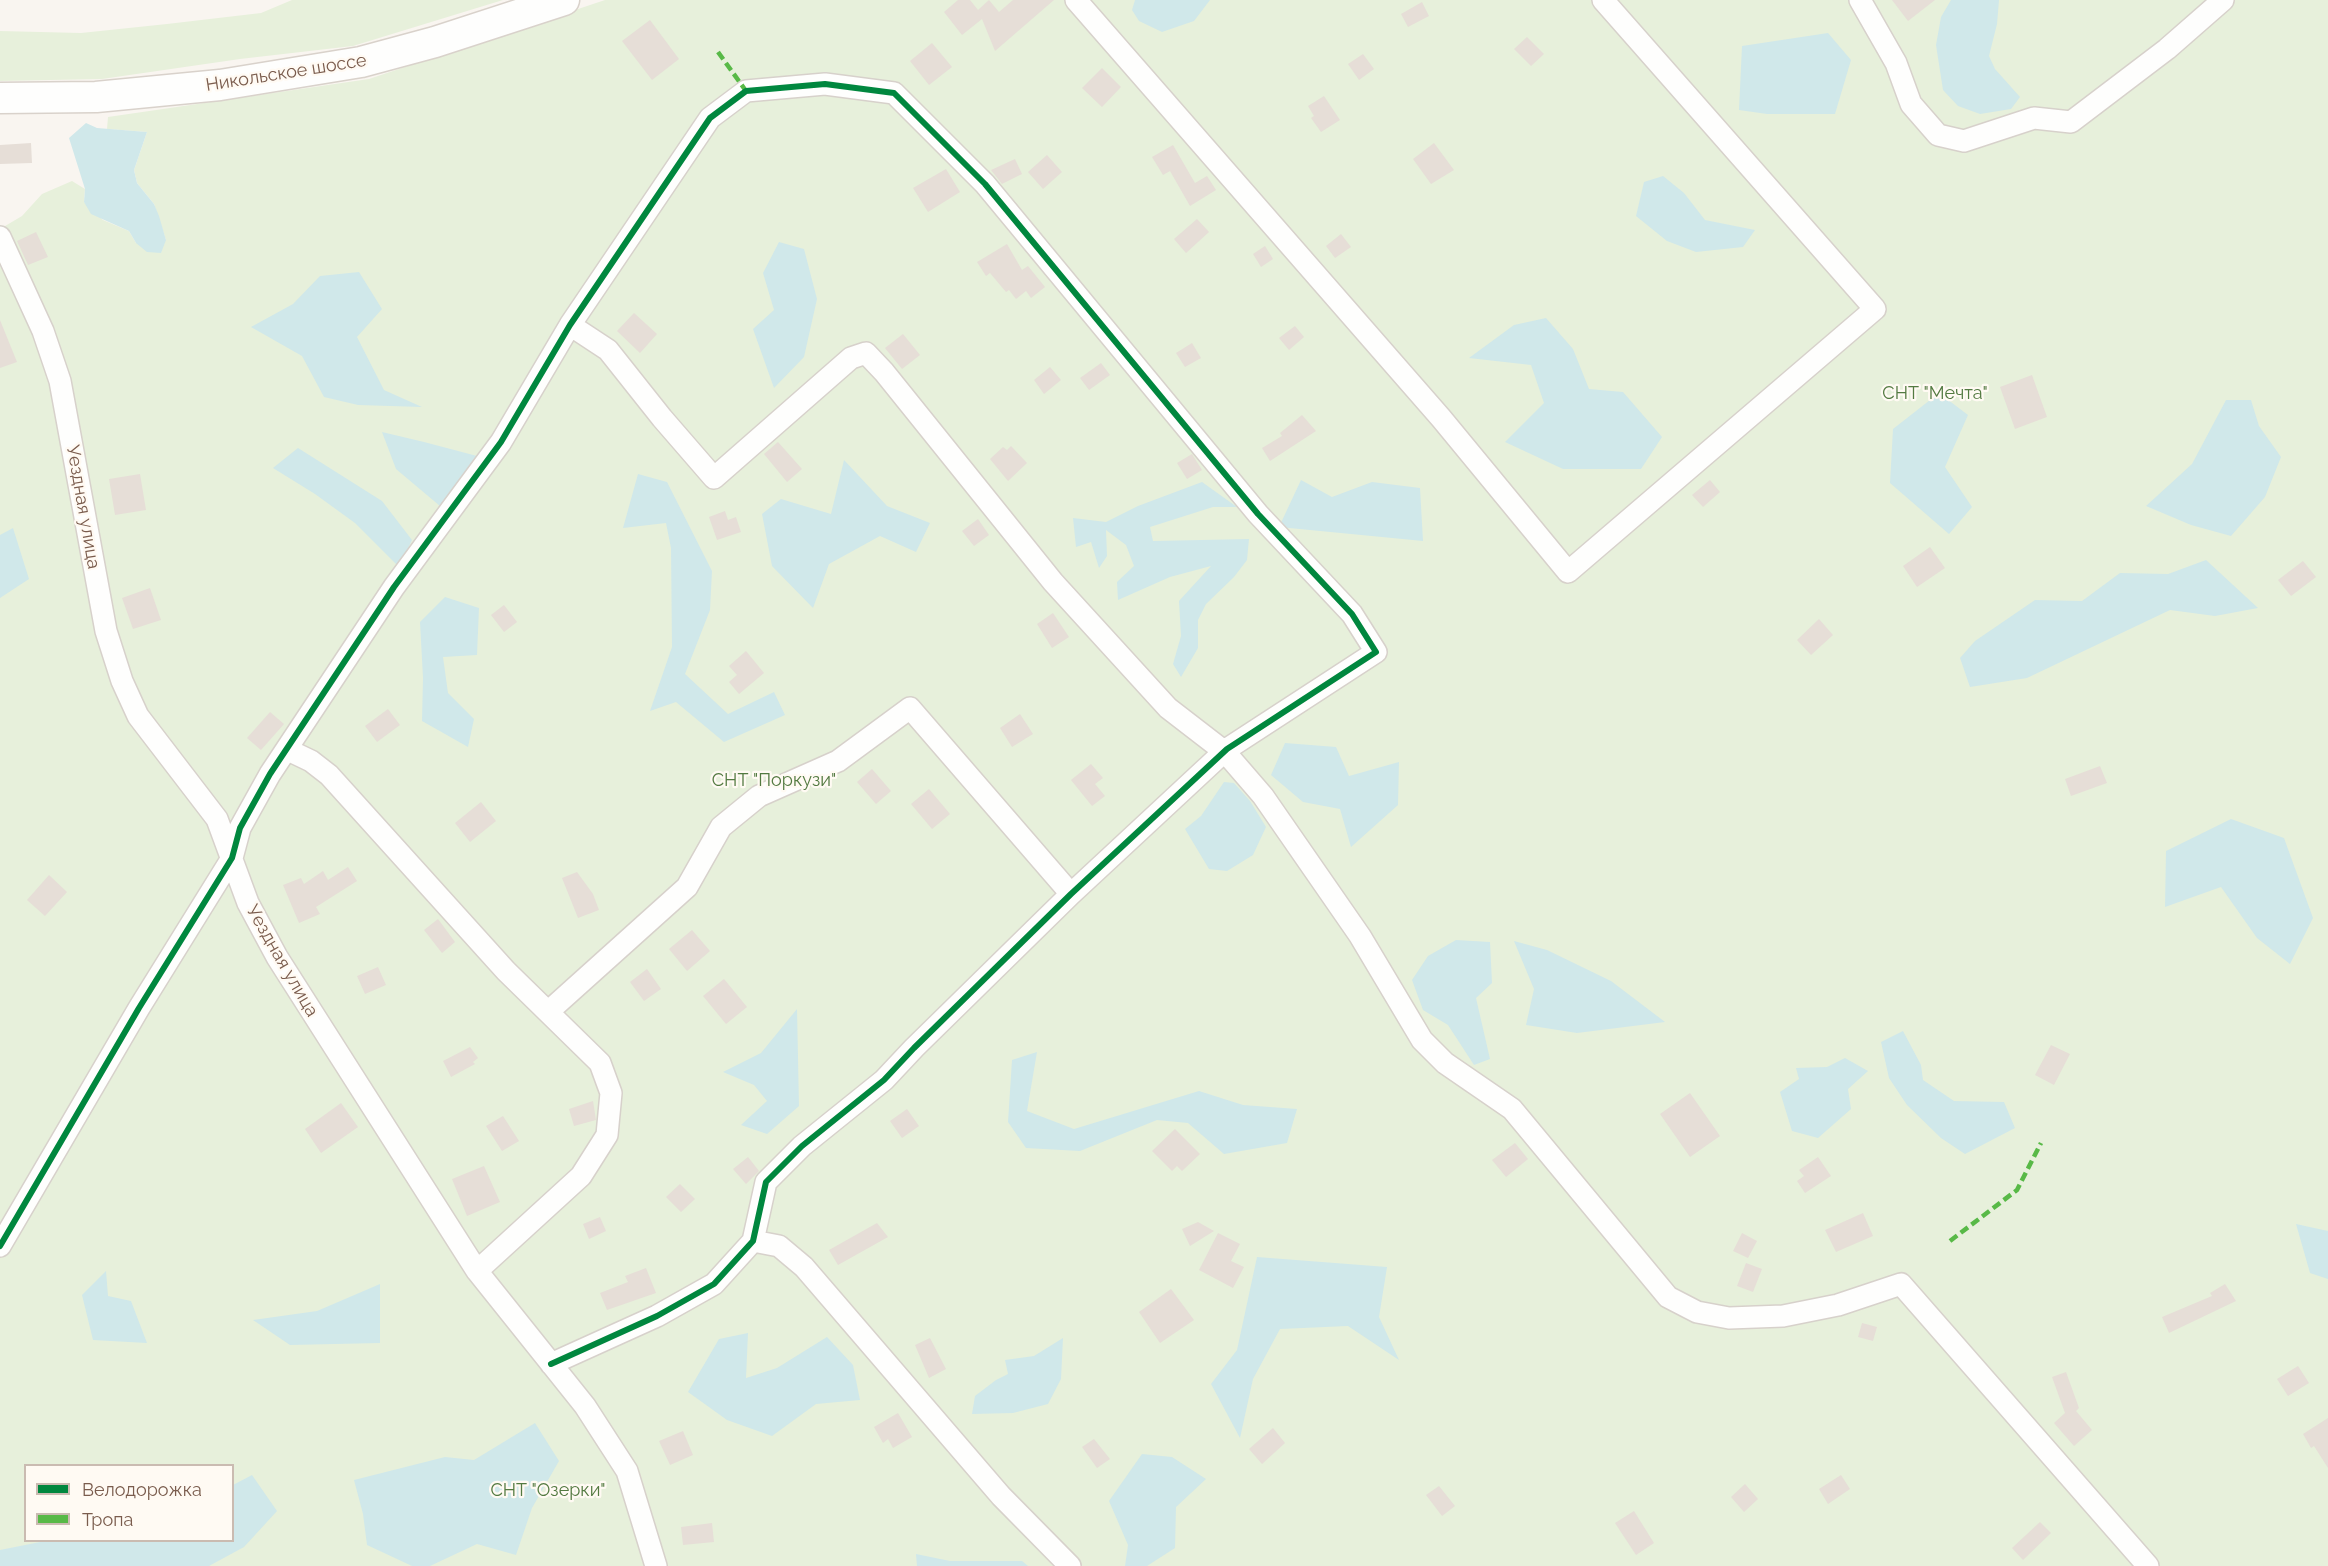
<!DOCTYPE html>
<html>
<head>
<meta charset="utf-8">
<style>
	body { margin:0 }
	#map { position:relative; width:2328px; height:1566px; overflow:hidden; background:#f9f5f0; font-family:Raleway,sans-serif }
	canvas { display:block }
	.legend { position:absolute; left:24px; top:1464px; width:210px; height:78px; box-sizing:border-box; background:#fffaf3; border:2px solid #cabbb1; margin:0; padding:8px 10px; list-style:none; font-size:18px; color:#7a5c4d }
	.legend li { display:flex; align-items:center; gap:12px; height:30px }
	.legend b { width:30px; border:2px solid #cabbb1 }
</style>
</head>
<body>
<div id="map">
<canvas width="2328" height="1566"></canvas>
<ul class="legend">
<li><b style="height:8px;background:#00873e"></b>Велодорожка</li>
<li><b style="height:8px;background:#58b947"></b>Тропа</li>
</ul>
</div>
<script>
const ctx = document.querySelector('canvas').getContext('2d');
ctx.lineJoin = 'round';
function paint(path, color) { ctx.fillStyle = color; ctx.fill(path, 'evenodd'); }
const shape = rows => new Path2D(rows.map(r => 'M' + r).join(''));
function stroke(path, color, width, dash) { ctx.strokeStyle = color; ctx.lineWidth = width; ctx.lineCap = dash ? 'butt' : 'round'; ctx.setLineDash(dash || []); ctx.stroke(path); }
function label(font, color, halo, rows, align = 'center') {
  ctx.font = font + ' Raleway,sans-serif'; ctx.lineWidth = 4.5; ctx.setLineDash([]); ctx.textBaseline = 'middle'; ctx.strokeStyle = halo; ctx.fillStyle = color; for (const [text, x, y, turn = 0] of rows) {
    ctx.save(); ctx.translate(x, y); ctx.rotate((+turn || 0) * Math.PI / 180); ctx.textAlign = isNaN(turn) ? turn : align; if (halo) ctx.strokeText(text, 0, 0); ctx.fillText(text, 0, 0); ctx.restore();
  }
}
const green = shape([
	[292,0,503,0,353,46,240,59,102,79,0,81,0,31,81,33,167,24,261,13],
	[605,0,2328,0,2328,1566,0,1566,0,229,22,216,42,194,72,181,85,189,84,202,103,220,129,231,136,243,166,240,154,204,137,183,134,170,147,132,107,129,108,117,369,79],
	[26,1466,232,1466,232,1540,26,1540]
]);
const water = shape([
	[1135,0,1210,0,1194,21,1162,32,1139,21,1132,10],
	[1951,0,1999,0,1997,24,1989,56,1995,69,2020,97,2011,109,1980,114,1958,106,1943,90,1936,45,1941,17],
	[1828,33,1851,60,1835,114,1767,114,1739,110,1742,46],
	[86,123,97,128,147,132,134,170,137,183,154,204,159,216,166,240,161,253,147,252,136,243,129,231,91,214,84,202,85,189,69,138],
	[1663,176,1684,193,1705,220,1755,230,1743,247,1696,252,1667,241,1636,216,1644,182],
	[779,242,804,249,817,299,804,357,774,388,753,329,774,310,763,273],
	[359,272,382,309,357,337,384,390,422,407,358,405,324,397,302,356,251,327,293,304,320,276],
	[1546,318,1573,349,1589,389,1623,392,1662,437,1641,469,1563,469,1505,442,1544,403,1531,365,1469,358,1514,325],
	[1939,393,1968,415,1945,467,1972,507,1949,534,1890,483,1893,429],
	[2226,400,2251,400,2259,426,2281,457,2265,497,2231,536,2191,525,2146,506,2192,464],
	[382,432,424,442,477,456,440,506,396,469],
	[298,448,382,501,412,540,399,567,355,523,315,494,273,468],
	[844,460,887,506,930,523,916,552,880,536,829,564,813,608,772,566,762,514,781,499,831,514],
	[638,474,667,482,712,571,710,610,685,674,728,714,774,692,785,715,724,742,676,702,650,711,672,647,671,548,666,523,623,528],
	[1301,480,1332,497,1372,482,1420,488,1423,541,1279,527],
	[1202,482,1237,507,1213,507,1150,527,1153,541,1249,539,1247,560,1234,577,1206,604,1198,620,1198,648,1181,677,1173,664,1181,636,1179,601,1211,566,1170,577,1118,600,1117,582,1134,566,1126,545,1106,530,1107,556,1099,568,1091,542,1076,547,1073,518,1106,522,1138,506],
	[13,528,29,579,0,598,0,535],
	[2206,560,2258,608,2215,616,2170,610,2027,678,1970,687,1960,658,1975,641,2035,600,2082,601,2120,573,2168,574],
	[445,597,479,608,477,655,443,657,448,693,474,719,468,747,422,721,423,678,420,622],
	[1285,743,1336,747,1349,776,1399,762,1398,805,1351,847,1340,809,1303,802,1271,775],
	[1224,782,1234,783,1250,801,1266,827,1253,855,1227,871,1209,869,1185,829,1201,816],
	[2231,819,2284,838,2313,918,2290,964,2257,938,2221,887,2165,907,2166,851],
	[1456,940,1490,942,1492,983,1476,998,1490,1059,1474,1065,1448,1025,1423,1010,1412,980,1428,956],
	[1514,941,1547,950,1611,981,1665,1022,1577,1033,1526,1025,1534,989],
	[797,1009,799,1106,767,1134,741,1125,767,1101,754,1085,723,1072,761,1053],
	[1903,1031,1921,1065,1923,1080,1954,1101,2004,1102,2015,1128,1965,1154,1941,1138,1907,1105,1889,1078,1881,1042],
	[1037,1052,1027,1111,1074,1129,1199,1091,1243,1105,1297,1109,1287,1143,1224,1154,1188,1123,1157,1120,1080,1151,1026,1148,1008,1122,1012,1060],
	[1845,1058,1868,1071,1848,1089,1851,1109,1818,1138,1792,1131,1780,1092,1799,1079,1796,1068,1827,1067],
	[2296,1224,2328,1231,2328,1279,2310,1273],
	[1257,1257,1387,1267,1379,1317,1399,1360,1348,1326,1280,1329,1253,1379,1240,1438,1211,1384,1237,1350],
	[106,1271,108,1296,131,1301,147,1343,93,1340,82,1295],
	[380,1284,380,1343,290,1345,253,1320,317,1311],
	[748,1333,746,1378,777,1368,827,1337,853,1365,860,1400,816,1404,772,1436,727,1420,688,1392,719,1339],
	[1063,1338,1061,1379,1048,1404,1013,1413,972,1414,975,1396,996,1380,1008,1374,1005,1360,1034,1356],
	[535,1423,559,1461,532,1508,516,1555,477,1544,430,1566,412,1566,367,1545,363,1514,354,1480,445,1457,474,1460],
	[1142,1454,1172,1457,1206,1479,1176,1507,1175,1548,1147,1566,1125,1566,1128,1545,1109,1501],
	[252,1475,277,1511,244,1547,209,1566,0,1566,0,1550,45,1541,232,1540,233,1485],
	[916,1554,950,1561,1022,1561,1028,1566,917,1566]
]);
const building = shape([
	[958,0,970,0,978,10,989,0,999,12,1013,0,1054,0,995,51,982,19,962,35,944,12],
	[1892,0,1935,0,1908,21],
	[1422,2,1429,16,1408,27,1401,14],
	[650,20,679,59,652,80,622,41],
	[1527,37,1544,54,1531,66,1514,49],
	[932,43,952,67,929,85,910,61],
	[1363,54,1374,69,1359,80,1348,64],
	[1102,68,1121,87,1102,107,1082,88],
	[1324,96,1340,120,1321,132,1311,118,1314,116,1308,106],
	[31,143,32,163,0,164,0,145],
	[1434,143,1454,170,1431,184,1413,159],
	[1173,145,1195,183,1207,176,1216,190,1190,206,1170,171,1163,175,1152,157],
	[1047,155,1062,172,1043,189,1028,172],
	[1015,159,1022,174,1002,184,991,170],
	[946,169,960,192,928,212,913,188],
	[1197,219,1209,232,1186,253,1174,239],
	[36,232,48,257,28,265,17,241],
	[1341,234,1351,247,1335,258,1326,246],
	[1007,244,1022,270,1028,266,1045,287,1031,298,1026,291,1016,299,1009,290,1006,292,990,273,986,276,977,262],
	[1265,246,1273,259,1261,267,1253,254],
	[634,313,657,334,640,353,617,331],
	[0,320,17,362,0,368],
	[1295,326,1304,337,1289,350,1279,338],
	[903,334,920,355,902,369,885,348],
	[1192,343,1201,358,1185,367,1176,353],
	[1101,363,1110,375,1089,390,1080,378],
	[1050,367,1061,380,1044,394,1034,380],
	[2032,375,2047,417,2015,429,2000,387],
	[1302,415,1316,431,1270,461,1262,448,1282,436,1280,433],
	[778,442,802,469,787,482,764,454],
	[1011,446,1027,463,1008,481,990,459,1003,447,1007,450],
	[1192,454,1202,470,1187,479,1177,463],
	[140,474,146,510,115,515,109,479],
	[1710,480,1720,492,1703,507,1692,495],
	[725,511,728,520,736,517,741,532,717,540,709,517],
	[978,519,989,535,974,546,962,531],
	[1930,547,1945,568,1917,587,1903,566],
	[2303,561,2316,577,2291,596,2278,580],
	[150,588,161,620,133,629,122,598],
	[504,605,517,622,504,632,491,615],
	[1053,613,1069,637,1052,648,1037,624],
	[1819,619,1833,635,1811,655,1797,640],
	[746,651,764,673,739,694,729,682,737,675,729,666],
	[388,709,400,725,377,742,365,726],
	[270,712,284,724,261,750,247,738],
	[1020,714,1033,734,1012,747,1000,728],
	[1091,764,1103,778,1095,784,1105,796,1092,806,1071,780],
	[2100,766,2107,783,2071,796,2065,779],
	[872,769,891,791,876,804,857,782],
	[929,789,950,814,932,829,911,804],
	[481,802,496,821,470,842,455,823],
	[348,867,357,881,316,907,320,914,299,923,283,885,301,878,304,884,323,871,328,880],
	[577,872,593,894,599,910,578,918,562,878],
	[49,875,67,892,45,916,27,900],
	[438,919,455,942,442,953,424,930],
	[692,930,710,951,687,971,669,949],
	[378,967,386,985,365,994,357,976],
	[647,969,661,989,644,1001,630,982],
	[724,979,747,1007,726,1024,703,996],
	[2051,1045,2070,1054,2054,1085,2035,1075],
	[470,1047,478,1058,473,1062,475,1064,451,1077,443,1061],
	[1690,1093,1720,1136,1690,1157,1660,1114],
	[593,1101,596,1120,574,1126,569,1109],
	[341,1103,358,1127,321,1153,305,1129],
	[907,1109,919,1126,902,1138,890,1121],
	[503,1116,519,1141,502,1151,486,1126],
	[1175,1129,1200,1154,1182,1171,1177,1166,1172,1171,1152,1151],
	[1515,1143,1528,1159,1506,1177,1492,1160],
	[748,1157,759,1171,746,1184,733,1169],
	[1818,1157,1831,1176,1805,1193,1797,1181,1804,1176,1799,1170],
	[484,1166,500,1202,467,1216,452,1179],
	[680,1184,695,1199,681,1212,666,1197],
	[1863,1213,1873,1236,1836,1252,1825,1230],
	[600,1217,606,1231,589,1239,583,1224],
	[1198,1222,1214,1231,1190,1246,1182,1229],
	[877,1223,888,1237,838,1265,829,1250],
	[1218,1233,1240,1244,1231,1261,1244,1267,1233,1288,1199,1270],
	[1742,1233,1757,1241,1748,1258,1733,1251],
	[1746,1263,1762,1269,1753,1292,1737,1286],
	[646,1268,656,1293,607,1310,600,1293,628,1282,625,1276],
	[2225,1284,2236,1301,2169,1333,2162,1317,2212,1296,2210,1293],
	[1171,1289,1194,1320,1160,1343,1139,1312],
	[1862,1323,1877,1327,1873,1341,1858,1337],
	[930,1338,946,1369,929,1378,915,1345],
	[2298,1366,2309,1383,2288,1396,2277,1379],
	[2066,1372,2079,1408,2076,1411,2092,1430,2074,1446,2054,1423,2065,1413,2052,1377],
	[898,1413,912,1437,893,1448,888,1439,883,1443,874,1427],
	[2328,1418,2328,1468,2314,1446,2311,1448,2303,1434],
	[1273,1428,1285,1443,1262,1464,1249,1449],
	[683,1431,693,1455,670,1465,659,1441],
	[1094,1439,1110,1459,1097,1468,1082,1447],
	[1841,1475,1850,1489,1828,1504,1819,1489],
	[1745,1484,1758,1499,1744,1512,1731,1497],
	[1439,1486,1455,1506,1442,1516,1426,1495],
	[1634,1511,1654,1543,1636,1555,1615,1523],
	[2040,1522,2051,1533,2023,1560,2012,1548],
	[712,1523,714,1542,683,1545,681,1527]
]);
const street = shape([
	[1076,0,1441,418,1568,572,1875,309,1603,0],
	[1860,0,1896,63,1911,104,1938,135,1964,141,2034,118,2071,122,2167,49,2223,0],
	[0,237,43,331,60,381,106,631,122,681,138,716,217,819,248,903,277,957,477,1271,585,1406,627,1471,656,1566],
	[570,325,608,350,662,418,714,478,851,358,866,353,884,372,1053,582,1168,708,1225,752,1263,796,1360,936,1422,1040,1445,1063,1512,1109,1668,1297,1697,1312,1729,1318,1783,1316,1838,1305,1901,1284,2148,1566],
	[288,750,311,761,329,775,506,971,600,1063,611,1093,607,1135,581,1176,477,1271],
	[549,1011,687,887,721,827,759,796,838,761,910,708,1071,894],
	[753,1241,779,1246,804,1267,1001,1496,1070,1566],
	[0,1246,139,1008,232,858,240,828,270,774,394,587,501,442,570,325,710,118,746,91,825,84,894,93,985,184,1258,514,1352,614,1376,652,1227,749,1071,894,914,1048,884,1080,802,1146,766,1182,753,1241,714,1284,657,1316,551,1364]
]);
const secondary = shape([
	[0,98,96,97,220,85,361,62,435,42,564,0]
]);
const quiet = shape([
	[718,52,746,91],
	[1950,1241,2017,1190,2041,1143]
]);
const cycleway = shape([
	[0,1246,139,1008,232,858,240,828,270,774,394,587,501,442,570,325,710,118,746,91,825,84,894,93,985,184,1258,514,1352,614,1376,652,1227,749,1071,894,914,1048,884,1080,802,1146,766,1182,753,1241,714,1284,657,1316,551,1364]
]);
const streetNames = [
	["Никольское шоссе",286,73,-9],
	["Уездная улица",83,507,80],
	["Уездная улица",282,961,60]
];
const parkNames = [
	["СНТ \"Мечта\"",1935,394],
	["СНТ \"Поркузи\"",774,781],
	["СНТ \"Озерки\"",548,1491]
];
paint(green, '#e7f0db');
paint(water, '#d0e8ea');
paint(building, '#e6ded7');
stroke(street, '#d7d1cb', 24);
stroke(secondary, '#d9d2cb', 33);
stroke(street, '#fefefd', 21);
stroke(secondary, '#fefefd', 30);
stroke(quiet, '#58b947', 4.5, [9, 4.5]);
stroke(cycleway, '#00873e', 6);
label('18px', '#7a5c4d', '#fffaf3', streetNames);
label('18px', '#537a41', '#fffaf3', parkNames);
</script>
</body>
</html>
